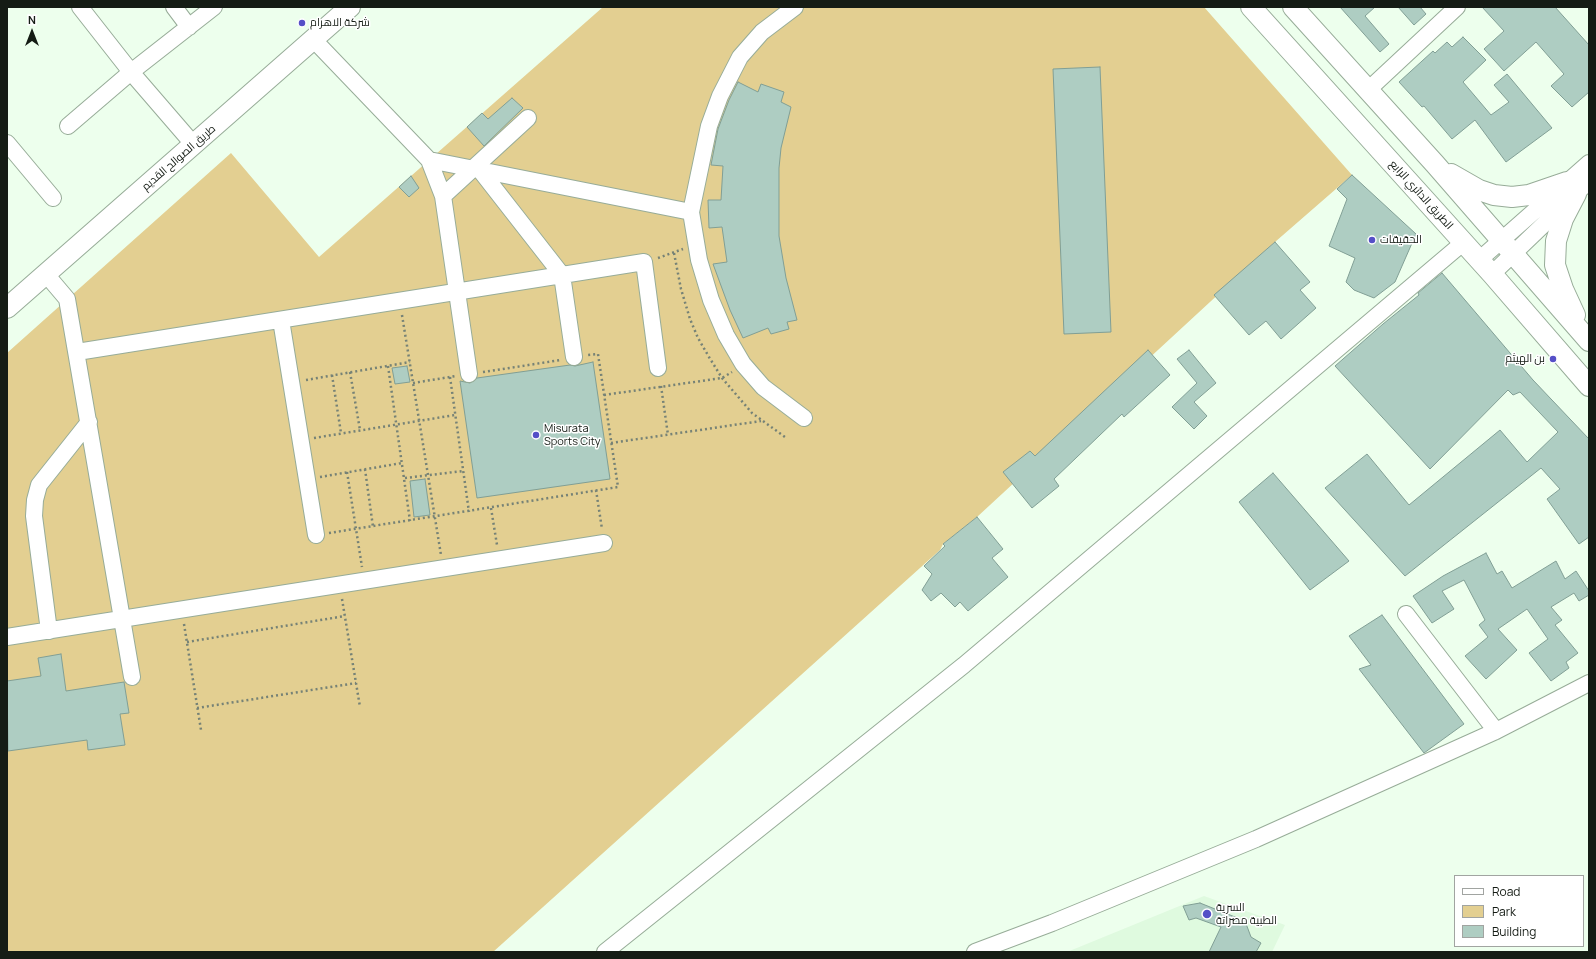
<!DOCTYPE html>
<html>
<head>
<meta charset="utf-8">
<style>
	body { margin:0 }
	#map { position:relative; width:1596px; height:959px; overflow:hidden; background:#edffed; font-family:Manrope,sans-serif }
	canvas { display:block }
	.frame { position:absolute; inset:0; border:8px solid #151c15; pointer-events:none }
	.legend { position:absolute; left:1454px; top:875px; width:130px; height:72px; box-sizing:border-box; background:#fff; border:1px solid #a1a4a1; margin:0; padding:5px 7px; list-style:none; font-size:12px; color:#151c15 }
	.legend li { display:flex; align-items:center; gap:8px; height:20px }
	.legend b { width:20px; border:1px solid #a1a4a1 }
	.north { position:absolute; left:12px; top:12px; width:40px; height:40px; -webkit-text-stroke:3px #fff; paint-order:stroke; rotate:0deg; font-size:11px; font-weight:700; line-height:16px; text-align:center; color:#151c15 }
	.north::after { content:''; display:block; margin:auto; width:14px; height:18px; background:#151c15; clip-path:polygon(50% 0,100% 100%,50% 72%,0 100%) }
</style>
</head>
<body>
<div id="map">
<canvas width="1596" height="959"></canvas>
<div class="frame"></div>
<ul class="legend">
<li><b style="height:5px;background:#fff"></b>Road</li>
<li><b style="height:11px;background:#e3cf91"></b>Park</li>
<li><b style="height:11px;background:#aecdc2"></b>Building</li>
</ul>
<div class="north">N</div>
</div>
<script>
const ctx = document.querySelector('canvas').getContext('2d');
ctx.lineJoin = 'round';
function paint(path, color) { ctx.fillStyle = color; ctx.fill(path, 'evenodd'); }
const shape = rows => new Path2D(rows.map(r => 'M' + r).join(''));
function stroke(path, color, width, dash) { ctx.strokeStyle = color; ctx.lineWidth = width; ctx.lineCap = dash ? 'butt' : 'round'; ctx.setLineDash(dash || []); ctx.stroke(path); }
function label(font, color, halo, rows, align = 'center') {
  ctx.font = font + ' Manrope,Cairo,sans-serif'; ctx.lineWidth = 3; ctx.setLineDash([]); ctx.textBaseline = 'middle'; ctx.strokeStyle = halo; ctx.fillStyle = color; for (const [text, x, y, turn = 0] of rows) {
    ctx.save(); ctx.translate(x, y); ctx.rotate((+turn || 0) * Math.PI / 180); ctx.textAlign = isNaN(turn) ? turn : align; if (halo) ctx.strokeText(text, 0, 0); ctx.fillText(text, 0, 0); ctx.restore();
  }
}
const built = shape([
	[1204,896,1285,925,1272,952,1067,952]
]);
const green = shape([
	[603,7,1204,7,1352,175,1275,242,977,517,943,544,940,550,493,952,7,952,7,353,231,153,319,257]
]);
const building = shape([
	[1340,7,1375,7,1365,16,1389,44,1380,52,1340,7],
	[1398,7,1420,7,1426,14,1414,25,1398,7],
	[1482,7,1555,7,1589,45,1589,92,1572,107,1551,86,1564,74,1536,42,1504,71,1484,49,1504,31,1482,7],
	[1463,37,1486,60,1463,82,1491,115,1509,102,1494,85,1507,74,1552,128,1506,162,1475,120,1452,139,1424,106,1422,107,1399,82,1433,51,1435,53,1447,42,1452,47,1463,37],
	[1100,67,1111,332,1064,334,1053,69,1100,67],
	[738,82,758,92,761,84,784,92,781,102,791,107,781,148,779,168,779,236,786,278,797,320,787,322,789,329,771,334,768,328,743,338,730,310,713,264,727,262,722,227,709,228,708,200,721,200,723,166,711,165,718,129,729,100,738,82],
	[512,98,523,108,484,146,467,127,482,113,488,119,512,98],
	[1352,175,1416,234,1395,282,1374,298,1354,290,1346,282,1355,258,1329,246,1347,199,1337,189,1352,175],
	[411,176,419,188,409,197,399,187,411,176],
	[1275,242,1310,282,1300,290,1316,308,1281,339,1266,321,1249,335,1214,295,1275,242],
	[1442,273,1533,380,1589,439,1589,537,1579,544,1547,499,1560,489,1541,468,1405,576,1325,488,1367,454,1409,505,1500,430,1527,462,1558,432,1520,392,1513,395,1508,390,1430,469,1335,366,1383,324,1419,295,1418,293,1442,273],
	[1148,350,1170,375,1124,417,1122,414,1054,479,1059,486,1032,508,1003,472,1030,451,1035,456,1148,350],
	[1189,350,1216,383,1194,402,1207,416,1194,429,1172,407,1197,383,1177,359,1189,350],
	[593,362,610,479,477,498,460,381,470,383,477,378,570,365,575,366,593,362],
	[407,366,410,382,395,384,392,368,407,366],
	[1273,473,1349,561,1310,590,1239,502,1273,473],
	[425,479,430,515,414,517,410,481,425,479],
	[977,517,1003,549,992,558,1008,577,968,611,960,602,955,607,941,593,931,601,922,590,932,574,924,566,945,546,943,544,977,517],
	[1486,553,1497,574,1502,571,1512,588,1556,561,1565,579,1576,571,1589,591,1589,595,1579,601,1574,593,1551,607,1562,620,1555,625,1578,653,1566,662,1569,668,1551,681,1529,653,1548,639,1527,609,1498,629,1517,650,1486,679,1465,656,1488,637,1479,625,1485,620,1464,580,1442,591,1454,609,1432,623,1413,596,1443,576,1486,553],
	[1382,615,1464,724,1424,753,1359,669,1371,665,1349,636,1382,615],
	[61,654,66,691,124,682,129,713,120,714,125,745,88,750,87,740,8,751,7,681,41,676,38,658,61,654],
	[1200,903,1245,921,1251,937,1261,943,1256,952,1209,952,1221,927,1196,918,1189,920,1183,906,1200,903]
]);
const path = shape([
	[674,253,681,289,690,319,698,338,709,357,722,378,752,413,785,437],
	[658,258,683,249],
	[402,315,441,555],
	[388,366,410,521],
	[350,372,360,430],
	[483,372,561,360],
	[332,375,341,433],
	[450,377,469,512],
	[306,380,410,362],
	[413,383,456,376],
	[661,386,668,435],
	[604,395,722,378,732,372],
	[314,438,455,415],
	[611,443,761,421],
	[365,469,373,527],
	[347,472,362,567],
	[320,477,402,463],
	[405,478,463,471],
	[596,490,602,529],
	[491,508,497,545],
	[329,533,618,487,598,354,587,355],
	[342,599,360,707],
	[184,624,201,730],
	[187,642,345,616],
	[197,708,356,683]
]);
const minor = shape([
	[80,7,131,72,194,145],
	[174,7,189,27],
	[795,7,762,32,740,57,720,96,709,126,691,212,699,260,711,300,726,335,743,364,763,387,804,418],
	[313,39,429,160,443,196,469,374],
	[1368,90,1457,7],
	[68,126,131,72,214,7],
	[7,143,53,198],
	[429,160,691,212],
	[480,170,562,275,574,357],
	[443,196,528,118],
	[1479,260,1589,163],
	[45,273,67,299,132,677],
	[1492,274,1589,181],
	[281,320,316,535],
	[77,352,644,262,658,368],
	[1406,614,1496,731],
	[49,631,34,516,35,500,39,485,89,422],
	[7,637,604,543],
	[605,952,964,665,1464,242],
	[975,952,1052,923,1256,839,1496,731,1589,683]
]);
const major = shape([
	[1251,7,1492,274,1589,386],
	[1293,7,1435,164,1589,341],
	[1451,174,1479,190,1494,195,1512,197,1529,195,1567,182],
	[7,308,350,7],
	[1575,315,1563,289,1555,265,1556,241,1563,219,1576,194]
]);
const markers = [
	[302,23,4,"#554fc7"],
	[1372,240,4,"#554fc7"],
	[1553,359,4,"#554fc7"],
	[536,435,4,"#554fc7"],
	[1207,914,5,"#554fc7"]
];
const poiNames = [
	["شركة الاهرام",310,23],
	["الحقيقات",1380,240],
	["بن الهيثم",1545,359,"right"],
	["Misurata",544,429],
	["Sports City",544,442],
	["السرية",1216,908],
	["الطبية مصراتة",1216,921]
];
const streetNames = [
	["طريق الصوالح القديم",179,158,-41],
	["الطريق الدائري الرابع",1421,195,48]
];
paint(built, '#dffadf');
paint(green, '#e3cf91');
paint(building, '#aecdc2');
stroke(building, '#819f95', 1);
stroke(minor, '#97ac98', 18);
stroke(major, '#97ac98', 22);
stroke(path, '#768276', 2.5, [2, 3]);
stroke(minor, '#fff', 16);
stroke(major, '#fff', 20);
for (const [x, y, r, color] of markers) { const dot = new Path2D(); dot.arc(x, y, r, 0, 2 * Math.PI); ctx.fillStyle = color; ctx.fill(dot); stroke(dot, '#fff', 1.5); }
label('11px', '#151c15', '#fff', poiNames, 'left');
label('11px', '#151c15', '#fff', streetNames);
</script>
</body>
</html>
